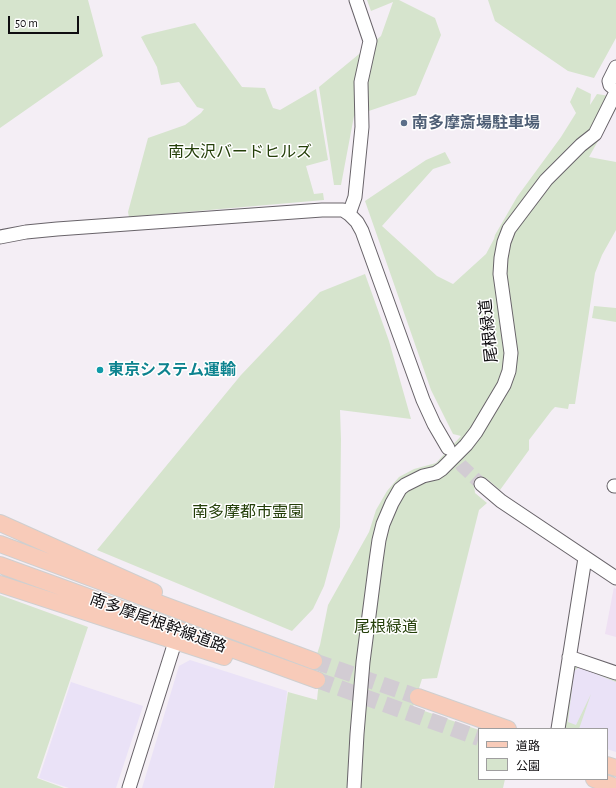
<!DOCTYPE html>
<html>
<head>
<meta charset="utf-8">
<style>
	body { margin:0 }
	#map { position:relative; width:616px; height:788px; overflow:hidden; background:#f4eef5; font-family:"Alegreya Sans","Noto Sans JP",sans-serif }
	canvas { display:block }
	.legend { position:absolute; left:478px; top:728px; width:130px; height:52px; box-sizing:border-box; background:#fff; border:1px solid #9f9e9f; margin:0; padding:5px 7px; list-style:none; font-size:12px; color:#0f0d10 }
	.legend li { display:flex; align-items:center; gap:8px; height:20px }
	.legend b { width:20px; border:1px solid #9f9e9f }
	.scale { position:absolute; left:8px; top:16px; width:71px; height:18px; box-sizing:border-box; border:2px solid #0f0d10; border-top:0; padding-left:5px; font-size:12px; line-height:14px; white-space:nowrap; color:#0f0d10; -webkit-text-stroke:3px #fff; paint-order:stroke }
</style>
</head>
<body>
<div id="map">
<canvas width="616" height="788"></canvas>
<ul class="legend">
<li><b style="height:5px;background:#f8cbb9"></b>道路</li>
<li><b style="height:11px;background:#d6e4cd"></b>公園</li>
</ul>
<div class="scale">50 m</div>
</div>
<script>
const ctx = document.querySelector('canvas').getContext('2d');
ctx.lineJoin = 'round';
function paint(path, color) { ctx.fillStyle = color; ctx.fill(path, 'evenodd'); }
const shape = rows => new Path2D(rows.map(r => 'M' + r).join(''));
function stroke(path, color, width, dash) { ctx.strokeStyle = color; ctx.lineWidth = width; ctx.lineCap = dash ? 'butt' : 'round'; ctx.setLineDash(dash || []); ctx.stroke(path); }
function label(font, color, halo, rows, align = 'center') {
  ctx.font = font + ' "Alegreya Sans","Noto Sans JP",sans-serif'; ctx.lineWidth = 3; ctx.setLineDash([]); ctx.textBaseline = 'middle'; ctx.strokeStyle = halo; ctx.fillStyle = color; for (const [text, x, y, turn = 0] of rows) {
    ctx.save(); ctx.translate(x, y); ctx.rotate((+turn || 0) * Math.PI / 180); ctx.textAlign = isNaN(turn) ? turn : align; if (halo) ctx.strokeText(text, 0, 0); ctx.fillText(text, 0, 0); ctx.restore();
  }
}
const industrial = shape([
	[190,660,287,691,282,757,273,788,142,788,179,666],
	[578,664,616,677,616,752,607,749,607,729,563,729,572,667],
	[71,682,143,706,116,788,69,788,39,778]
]);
const education = shape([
	[614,587,616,589,616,637,605,634]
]);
const green = shape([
	[0,0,88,0,103,56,0,128],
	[367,0,399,0,435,18,441,35,416,95,354,116,341,185,334,185,319,87,381,36,393,2,371,11],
	[488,0,616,0,616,38,594,78,568,71,495,21],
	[195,23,242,87,265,88,273,108,280,110,316,89,328,160,306,166,314,194,323,193,324,200,129,217,128,212,148,138,185,125,201,113,204,109,197,107,179,82,161,85,157,67,141,37,145,35],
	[577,87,591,94,590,105,597,94,616,97,616,109,589,157,616,162,616,230,602,255,595,273,575,404,569,404,568,409,555,407,552,410,529,440,529,450,500,490,486,478,480,478,474,485,475,493,487,503,479,510,437,678,422,679,413,707,479,730,479,779,505,779,503,788,274,788,288,692,317,700,320,671,312,669,320,645,328,605,369,532,376,510,387,491,399,477,414,469,436,463,461,436,453,434,431,390,365,201,426,160,445,152,451,163,433,169,382,226,437,276,453,284,486,254,494,239,495,235,517,197,561,137,576,113,570,102],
	[365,274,389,341,411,419,340,410,341,439,340,527,324,586,313,609,292,631,97,550,241,375,320,292],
	[594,306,616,308,616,322,592,318],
	[0,595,88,627,37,778,64,788,0,788],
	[578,664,616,677,616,682,579,667,574,671,568,722,576,725,591,694,579,729,563,729,572,667]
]);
const minorTunnel = shape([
	[449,449,462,466,481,484]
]);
const majorTunnel = shape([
	[314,661,418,697],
	[317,680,479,738]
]);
const minor = shape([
	[616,67,609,81,610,85,616,90],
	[349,214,355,197,362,127,361,82,370,41,356,0],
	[0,237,26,232,57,229,322,210,343,210,349,214,357,222,362,231,423,400,434,424,448,448],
	[481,484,501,501,616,578],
	[614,486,616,486],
	[569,657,616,673],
	[558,729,585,558],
	[129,788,175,642],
	[354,788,357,734,363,662,376,561,379,540,383,524,392,503,400,489,405,485,423,476,436,473,442,469,466,445,476,432,504,385,509,371,511,353,500,274,501,258,504,242,509,229,546,180,581,145,595,134,614,96]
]);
const major = shape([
	[0,523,154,592],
	[0,544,314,661],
	[0,565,317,680],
	[0,584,224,657],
	[418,697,508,729],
	[607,765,616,768],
	[594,779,616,787]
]);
const markers = [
	[404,123,4,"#5c6f8a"],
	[100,370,4,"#0f9aa8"]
];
const serviceNames = [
	["南多摩斎場駐車場",412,123]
];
const parkNames = [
	["南大沢バードヒルズ",240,152],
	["南多摩都市霊園",248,512],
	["尾根緑道",386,627]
];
const streetNames = [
	["尾根緑道",489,331,-96],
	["南多摩尾根幹線道路",158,623,20]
];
const cultureNames = [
	["東京システム運輸",108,370]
];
paint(industrial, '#eae2f7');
paint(education, '#efe0f3');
paint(green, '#d6e4cd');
stroke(minorTunnel, '#d2ccd3', 13, [13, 6]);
stroke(majorTunnel, '#d2ccd3', 16, [16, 8]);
stroke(minor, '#686369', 15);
stroke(major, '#cfcfcf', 18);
stroke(minor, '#fff', 13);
stroke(major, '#f8cbb9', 16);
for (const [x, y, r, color] of markers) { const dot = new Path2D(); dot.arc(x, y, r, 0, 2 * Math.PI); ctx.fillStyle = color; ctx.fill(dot); stroke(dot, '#fff', 1.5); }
label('bold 16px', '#4e5e75', '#fff', serviceNames, 'left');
label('16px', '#243f09', '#fff', parkNames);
label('16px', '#0f0d10', '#fff', streetNames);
label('bold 16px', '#0d838f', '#fff', cultureNames, 'left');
</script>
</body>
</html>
